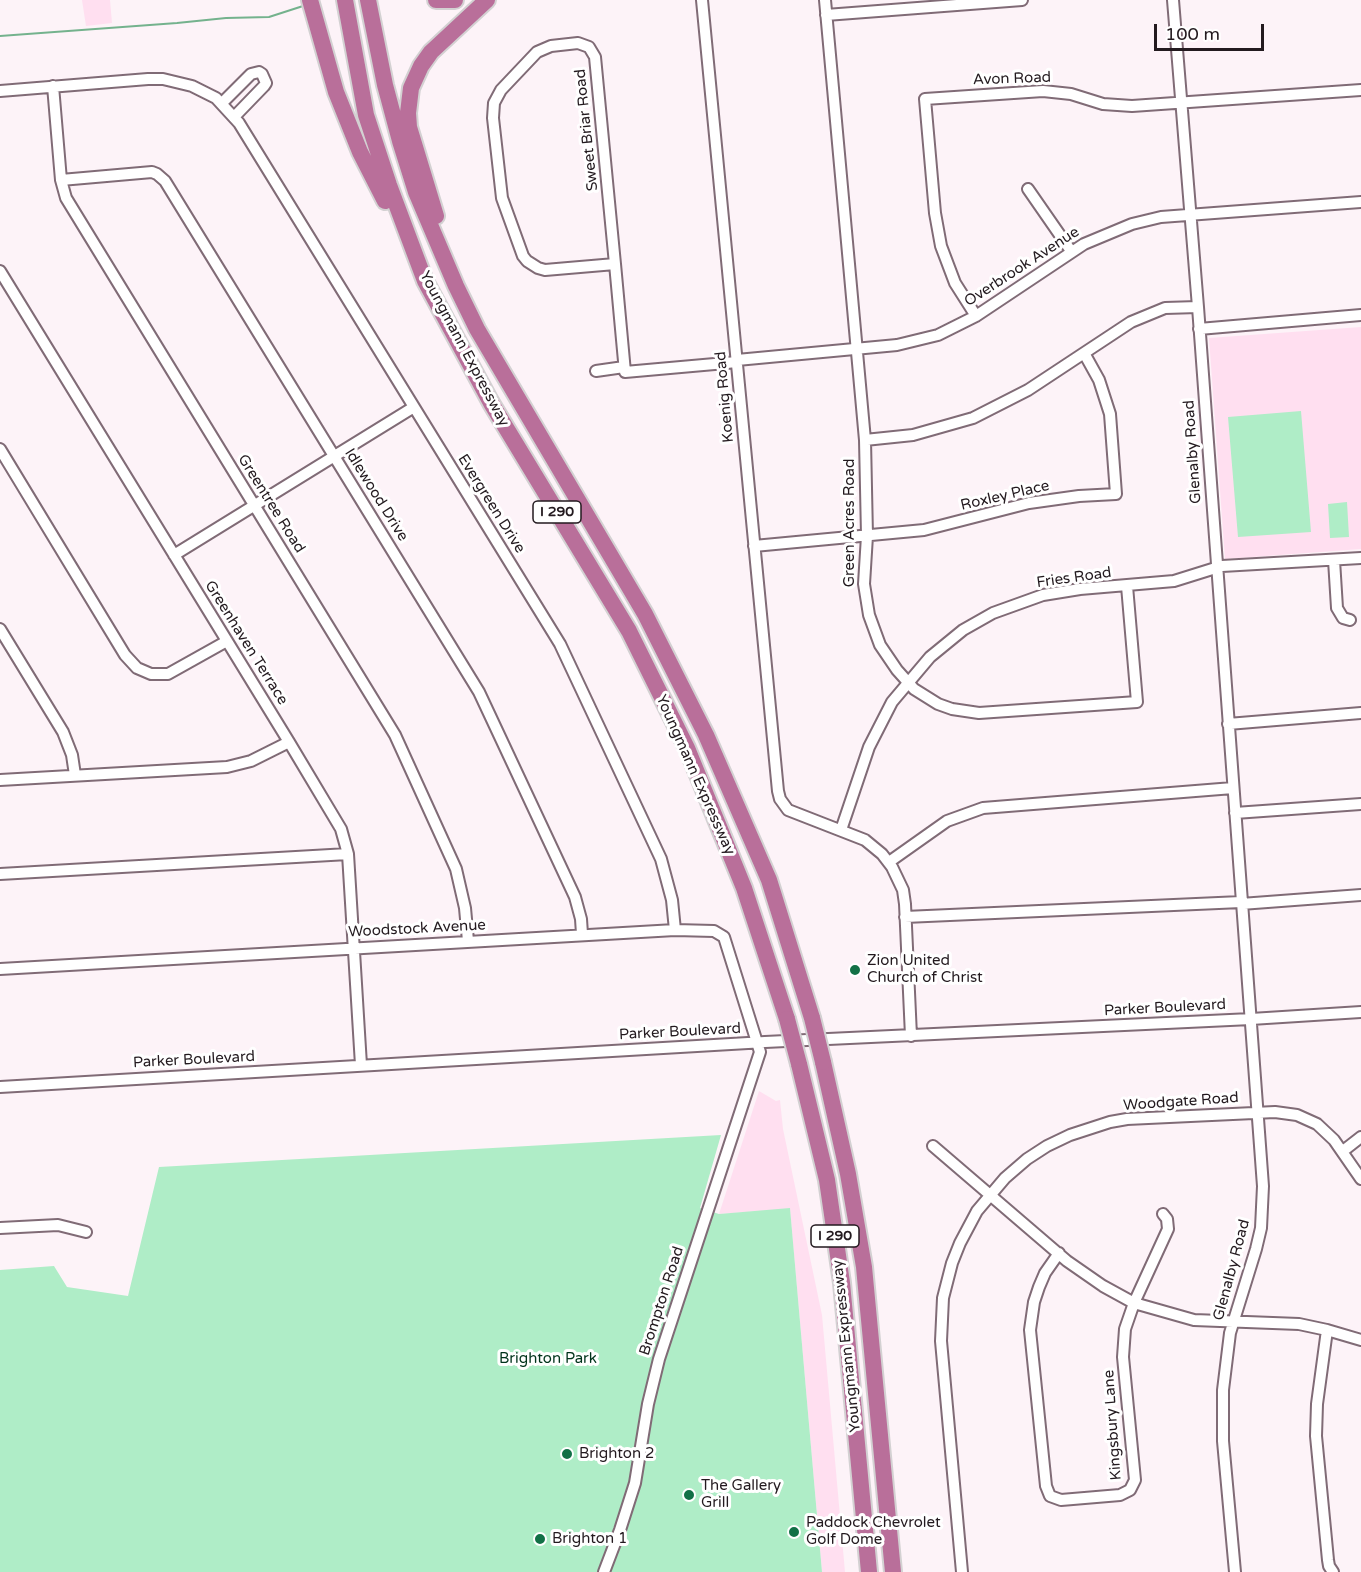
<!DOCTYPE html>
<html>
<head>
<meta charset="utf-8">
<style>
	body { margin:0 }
	#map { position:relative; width:1361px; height:1572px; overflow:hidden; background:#fdf3f8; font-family:"Varela Round",sans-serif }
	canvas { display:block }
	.scale { position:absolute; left:1154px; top:24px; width:110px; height:27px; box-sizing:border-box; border:3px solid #231a1f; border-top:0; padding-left:8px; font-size:18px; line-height:21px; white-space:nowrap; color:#231a1f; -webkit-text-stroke:4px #fff; paint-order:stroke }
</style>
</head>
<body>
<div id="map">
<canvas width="1361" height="1572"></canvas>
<div class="scale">100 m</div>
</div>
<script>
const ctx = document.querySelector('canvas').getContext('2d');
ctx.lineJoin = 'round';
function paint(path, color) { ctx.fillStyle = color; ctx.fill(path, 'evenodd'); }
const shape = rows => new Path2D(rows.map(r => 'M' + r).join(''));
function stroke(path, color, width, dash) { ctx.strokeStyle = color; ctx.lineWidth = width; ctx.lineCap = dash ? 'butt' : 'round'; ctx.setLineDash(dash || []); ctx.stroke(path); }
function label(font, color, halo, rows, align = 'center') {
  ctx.font = font + ' "Varela Round",sans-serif'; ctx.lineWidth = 6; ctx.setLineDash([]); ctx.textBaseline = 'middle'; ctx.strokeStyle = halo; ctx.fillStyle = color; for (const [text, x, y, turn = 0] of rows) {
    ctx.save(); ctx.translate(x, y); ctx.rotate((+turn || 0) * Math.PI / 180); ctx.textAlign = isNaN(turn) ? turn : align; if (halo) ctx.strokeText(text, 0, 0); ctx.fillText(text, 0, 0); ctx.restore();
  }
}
const built = shape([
	[82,0,110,0,112,23,86,26],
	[1361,327,1361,549,1225,559,1209,338],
	[759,1091,776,1101,780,1100,783,1129,822,1315,845,1572,822,1572,790,1209,719,1214]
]);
const green = shape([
	[1301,411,1311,532,1238,537,1228,417],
	[1347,502,1349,537,1330,538,1328,504],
	[721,1135,700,1208,719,1214,790,1208,822,1572,0,1572,0,1270,54,1266,67,1287,128,1296,159,1167]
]);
const stream = shape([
	[0,36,177,23,226,18,269,17,303,6]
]);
const minor = shape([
	[702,0,778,791,780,799,788,810,865,840,882,854,892,867,903,890,905,904,911,1036],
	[825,0,865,440,867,536,864,584,869,615,880,645,897,670,914,689,938,704,952,709,979,713,1137,702,1127,586],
	[1173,0,1198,307,1263,1186,1261,1228,1256,1249,1230,1333,1223,1390,1223,1441,1235,1572],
	[826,15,1022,0],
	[578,43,589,47,595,57,615,264,545,270,538,268,527,261,523,256,502,198,493,118,494,103,501,90,537,52,551,46,578,43],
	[53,86,61,180,66,198,395,735,456,869,465,908,468,941],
	[0,91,148,79,163,79,192,86,216,98,239,123,560,644,661,859,672,900,675,930],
	[222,103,251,74,259,72,262,74,266,83,264,86,234,117],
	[61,180,152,172,157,174,165,181,479,692,575,897,581,919,582,934],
	[1028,189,1071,251],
	[615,264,625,372,737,362],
	[0,271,289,742,341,829,348,854,361,1065],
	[976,316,955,283,941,246,935,213,925,99,1043,91,1071,94,1103,104,1132,106,1361,90],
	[1199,329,1361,315],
	[737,360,897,345,938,335,976,316,1084,244,1132,224,1161,217,1361,202],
	[596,371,624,367],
	[865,440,913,435,973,418,1028,390,1131,322,1165,308,1198,307],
	[0,449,125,655,137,668,151,674,168,674,227,641],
	[754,546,924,530,1029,503,1079,496,1116,494,1110,414,1099,380,1084,353],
	[174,555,414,407],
	[1334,560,1337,608,1343,618,1350,620],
	[0,629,63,732,72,755,75,775],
	[1228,724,1361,713],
	[0,780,227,767,251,761,289,742],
	[1235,813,1361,804],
	[841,830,869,747,892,702,930,657,963,630,993,613,1043,595,1080,589,1174,581,1222,566,1361,558],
	[889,862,947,821,983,808,1233,788],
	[0,874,348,854],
	[1241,904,1361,895],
	[905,917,1241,902],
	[0,969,675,930,714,931,724,937,760,1052,659,1359,648,1404,635,1483,620,1530,604,1572],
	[0,1087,765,1042,1251,1019,1361,1012],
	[933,1146,1067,1261,1103,1286,1134,1303,1194,1320,1299,1324,1327,1330,1361,1340],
	[1343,1151,1361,1137],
	[0,1228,58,1225,86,1232],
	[1059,1253,1045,1273,1039,1287,1034,1302,1030,1330,1046,1486,1050,1496,1061,1500,1120,1495,1130,1490,1135,1480,1123,1357,1125,1329,1134,1303,1168,1229,1167,1219,1163,1214],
	[1327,1330,1317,1404,1316,1436,1328,1560,1329,1566,1333,1572],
	[962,1572,941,1341,943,1298,952,1263,960,1243,977,1211,1005,1178,1027,1159,1047,1146,1070,1135,1110,1122,1127,1119,1275,1112,1297,1115,1317,1124,1334,1140,1361,1179]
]);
const highway = shape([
	[310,0,336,92,360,152,385,201],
	[345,0,366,115,389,185,425,281,491,403,629,631,687,748,744,888,787,1019],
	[368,0,385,85,400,141,416,192,456,286,477,329,645,614,706,735,769,880,812,1018],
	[436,0,455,0],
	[436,216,409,127,408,113,411,88,421,66,431,52,487,0],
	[823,1062,848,1174,864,1267,893,1572],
	[799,1064,827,1180,842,1283,869,1572]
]);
const highwayBridge = shape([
	[812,1018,823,1062],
	[787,1019,799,1064]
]);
const markers = [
	[855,970,6,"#127046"],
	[567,1454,6,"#127046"],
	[689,1495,6,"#127046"],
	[794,1532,6,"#127046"],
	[540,1539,6,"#127046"]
];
const shields = [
	[557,512,48],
	[835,1236,48]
];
const shieldNames = [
	["I 290",557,512],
	["I 290",835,1236]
];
const streetNames = [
	["Avon Road",1012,79,-2],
	["Sweet Briar Road",587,130,-96],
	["Overbrook Avenue",1022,267,-33],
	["Youngmann Expressway",464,349,62],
	["Koenig Road",725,397,-95],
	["Glenalby Road",1193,452,-94],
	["Idlewood Drive",376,495,58],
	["Roxley Place",1005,496,-13],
	["Greentree Road",271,504,58],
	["Evergreen Drive",491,504,58],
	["Green Acres Road",850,523,-90],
	["Fries Road",1074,578,-8],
	["Greenhaven Terrace",246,643,58],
	["Youngmann Expressway",695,775,66],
	["Woodstock Avenue",417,929,-3],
	["Parker Boulevard",1165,1008,-3],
	["Parker Boulevard",680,1032,-3],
	["Parker Boulevard",194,1060,-3],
	["Woodgate Road",1181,1102,-4],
	["Glenalby Road",1232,1270,-75],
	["Brompton Road",662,1301,-72],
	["Youngmann Expressway",847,1346,-96],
	["Kingsbury Lane",1113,1425,-94]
];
const poiNames = [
	["Zion United",867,961],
	["Church of Christ",867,978],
	["Brighton 2",579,1454],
	["The Gallery",701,1486],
	["Grill",701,1503],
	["Paddock Chevrolet",806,1523],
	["Golf Dome",806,1540],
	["Brighton 1",552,1539]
];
const parkNames = [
	["Brighton Park",548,1359]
];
paint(built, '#ffdff0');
paint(green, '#afedc7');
stroke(stream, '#74b28d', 2);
stroke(minor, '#806b76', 14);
stroke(highway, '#d3d1d2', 20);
stroke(minor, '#fff', 10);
stroke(highway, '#b96f9a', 16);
stroke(highwayBridge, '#d3d1d2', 20, []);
stroke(highwayBridge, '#b96f9a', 16);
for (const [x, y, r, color] of markers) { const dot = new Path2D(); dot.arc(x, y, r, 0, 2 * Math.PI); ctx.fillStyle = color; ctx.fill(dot); stroke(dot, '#fff', 2); }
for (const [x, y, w] of shields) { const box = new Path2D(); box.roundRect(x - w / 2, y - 11, w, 22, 4.5); ctx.fillStyle = '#fff'; ctx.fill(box); stroke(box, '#231a1f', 1.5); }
label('bold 14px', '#231a1f', null, shieldNames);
label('15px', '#231a1f', '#fff', streetNames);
label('15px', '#231a1f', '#fff', poiNames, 'left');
label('15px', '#00331b', '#fff', parkNames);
</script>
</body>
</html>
